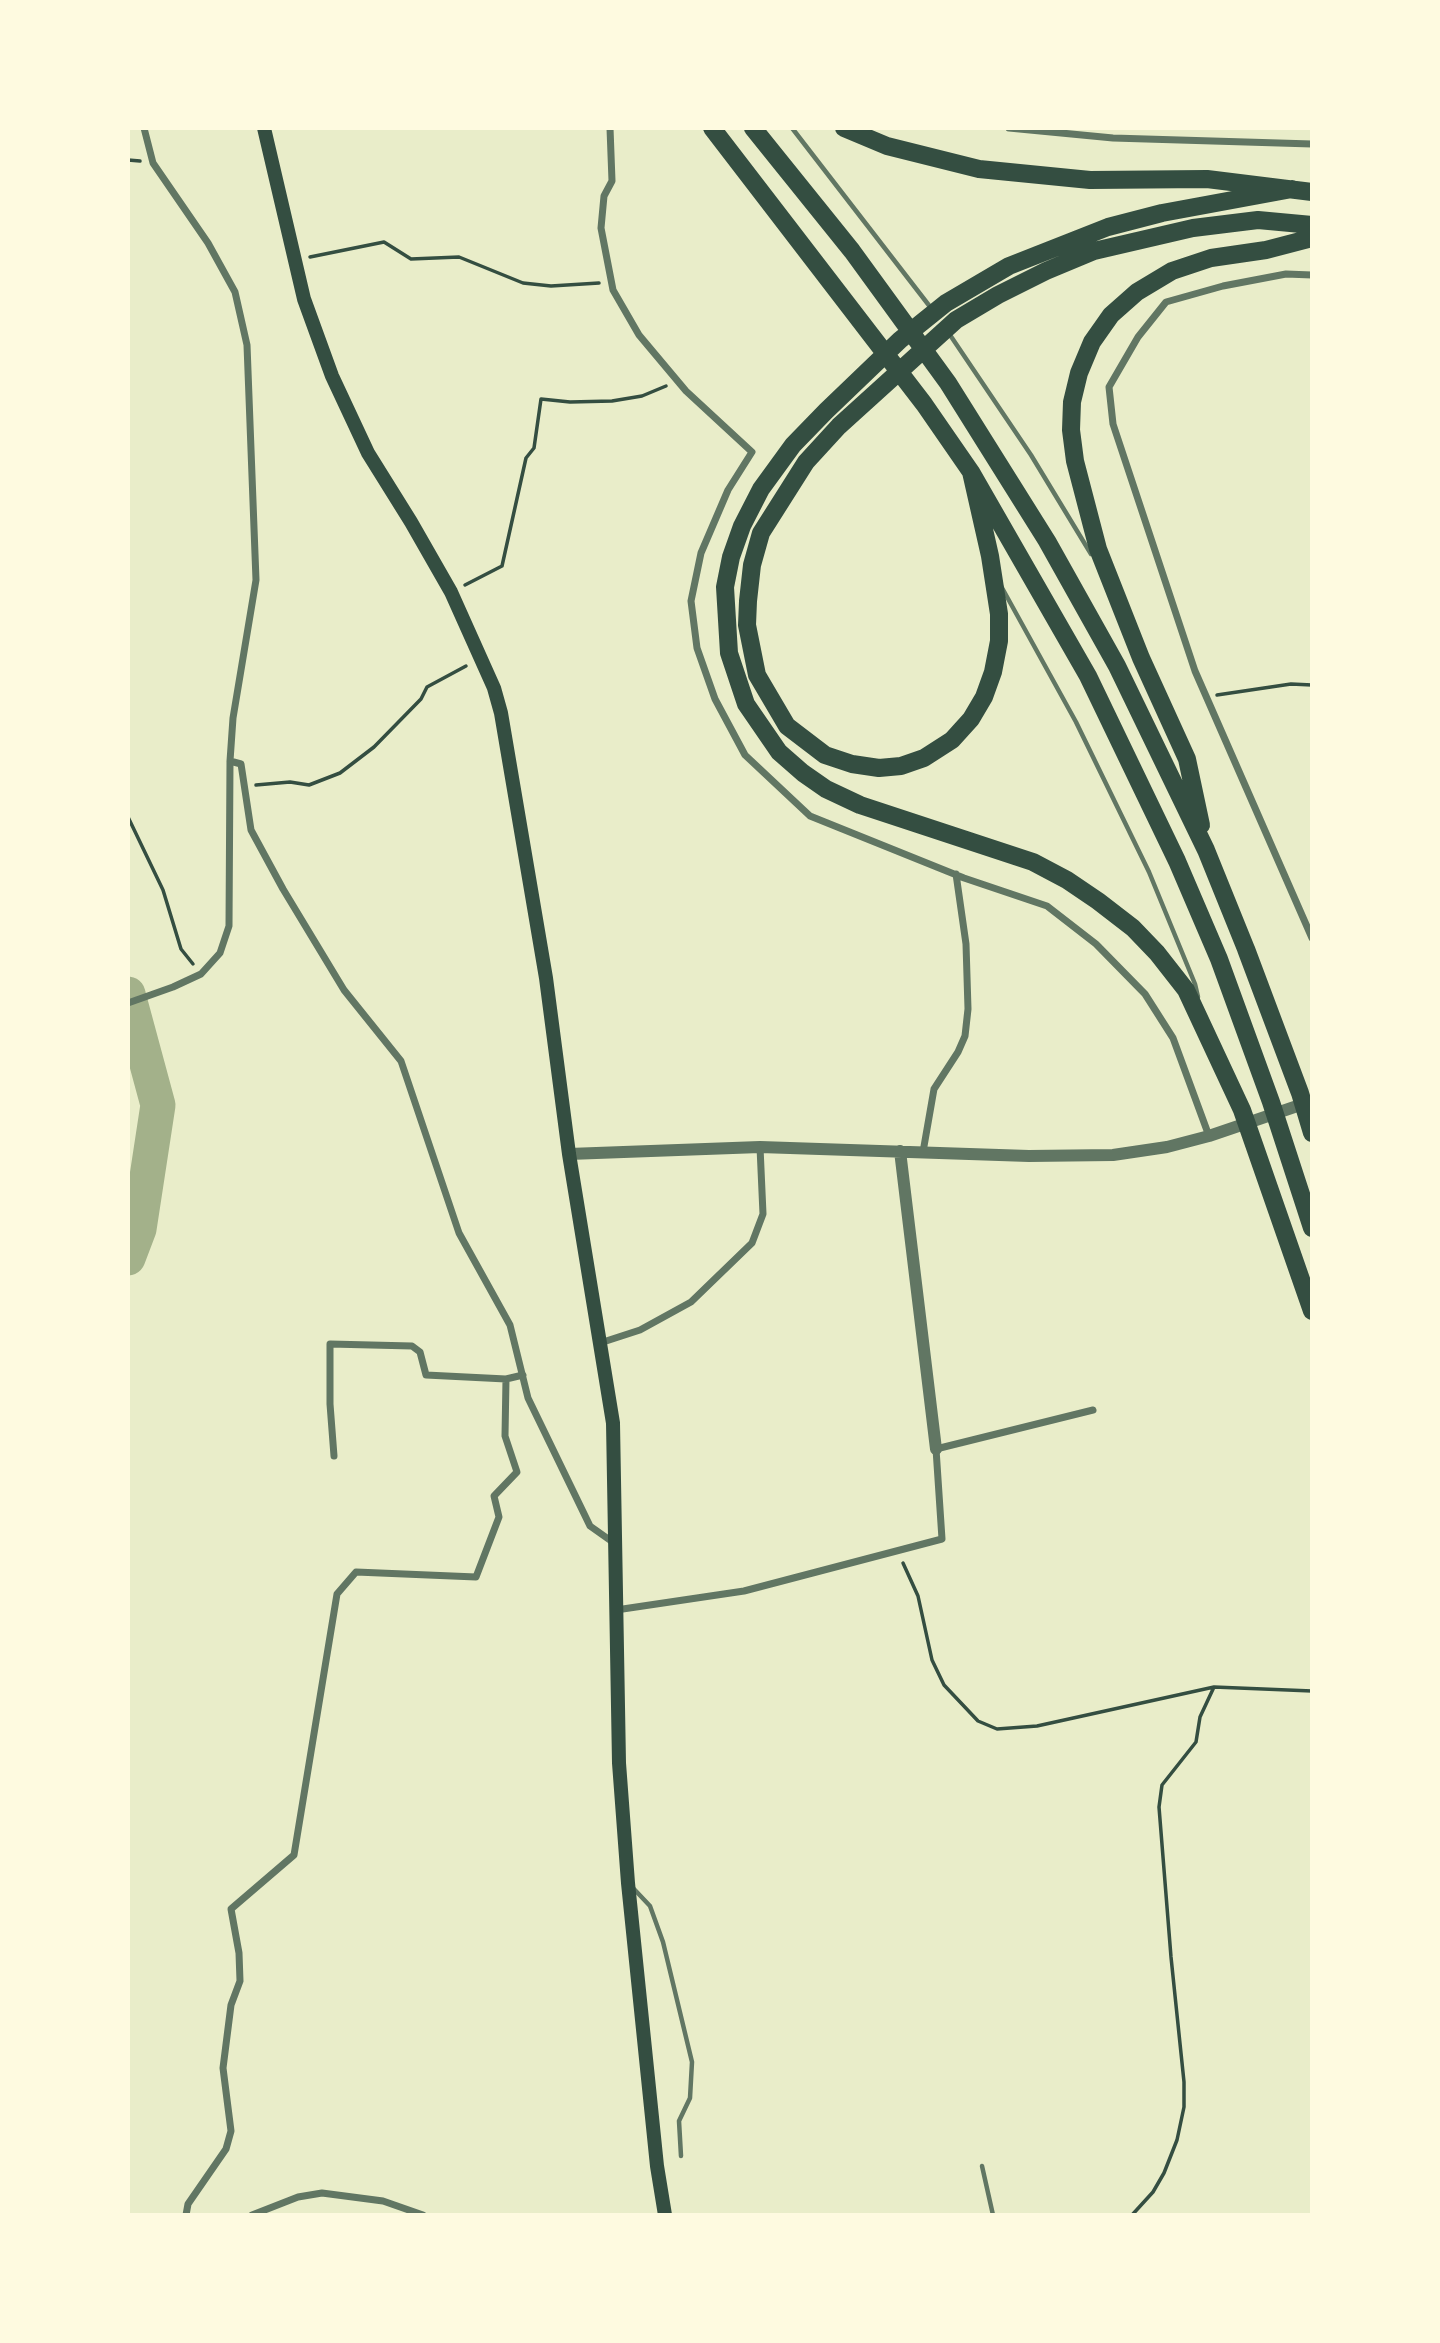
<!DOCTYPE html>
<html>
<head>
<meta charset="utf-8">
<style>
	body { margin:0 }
	#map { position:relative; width:1440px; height:2343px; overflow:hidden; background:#e9edc9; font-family:"Libre Baskerville",serif }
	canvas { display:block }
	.frame { position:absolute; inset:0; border:130px solid #fefae0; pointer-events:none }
</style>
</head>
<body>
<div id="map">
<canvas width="1440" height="2343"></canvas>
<div class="frame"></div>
</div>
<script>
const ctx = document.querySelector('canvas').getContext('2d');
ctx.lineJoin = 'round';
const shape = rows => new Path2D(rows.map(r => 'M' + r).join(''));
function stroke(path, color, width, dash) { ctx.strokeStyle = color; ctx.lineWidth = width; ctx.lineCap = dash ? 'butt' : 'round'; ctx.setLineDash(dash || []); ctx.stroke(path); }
const river = shape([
	[128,994,158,1105,139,1229,128,1258]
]);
const path = shape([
	[128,160,140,161],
	[310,257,384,242,411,259,459,257,523,283,551,286,599,283],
	[465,585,502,566,526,458,534,448,541,399,570,402,612,401,642,396,666,386],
	[1217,695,1291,684,1312,685],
	[256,785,290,782,309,785,340,773,374,747,421,699,427,687,466,666],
	[128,817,163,890,181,949,193,964],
	[903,1563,918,1596,932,1660,944,1685,978,1721,997,1729,1037,1726,1214,1687,1312,1691],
	[1132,2215,1153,2192,1164,2173,1177,2140,1184,2107,1184,2082,1171,1957,1159,1807,1162,1785,1196,1742,1200,1717,1214,1687]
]);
const service = shape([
	[792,128,931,308],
	[948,332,1031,455,1091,554],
	[1001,586,1076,722,1149,872,1195,984,1198,997],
	[633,1888,650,1906,663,1942,692,2062,690,2098,679,2121,681,2156],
	[982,2166,993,2215]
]);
const minor = shape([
	[610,128,612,181,604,196,601,228,613,290,639,335,686,391,752,452,728,490,701,553,691,601,697,648,715,699,745,755,810,816,964,878,1047,906,1096,944,1145,994,1173,1038,1209,1136],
	[1009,128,1113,138,1312,144],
	[1312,275,1286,274,1223,286,1166,302,1138,337,1109,387,1113,424,1195,671,1312,938],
	[230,761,241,764,251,830,283,889,344,990,401,1061,459,1233,510,1325,528,1398,590,1526,614,1543],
	[128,1003,173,987,201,974,220,953,229,926,230,761,233,718,256,580,247,345,235,292,208,243,153,163,144,128],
	[923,1152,934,1089,958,1052,965,1036,968,1009,966,944,956,874],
	[600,1343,640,1330,691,1302,752,1243,763,1214,760,1147],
	[334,1456,330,1404,330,1344,412,1346,420,1352,426,1375,506,1379],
	[616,1610,744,1591,942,1539,936,1449,1093,1410],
	[186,2215,188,2204,226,2149,231,2131,223,2068,231,2005,240,1981,239,1953,231,1909,294,1855,337,1594,356,1572,476,1577,499,1517,494,1496,517,1472,505,1436,506,1379,523,1375],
	[252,2215,298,2197,322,2193,383,2201,423,2215]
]);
const tertiary = shape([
	[900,1151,936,1449],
	[569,1154,760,1147,1029,1156,1113,1155,1167,1147,1209,1136,1312,1101]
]);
const secondary = shape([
	[264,128,304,299,332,376,368,453,411,522,451,592,494,688,501,713,546,978,569,1154,613,1423,619,1763,628,1883,657,2166,665,2215]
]);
const motorway = shape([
	[712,128,924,404,971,472,1088,676,1177,861,1219,959,1271,1102,1312,1228],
	[753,128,852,251,948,383,1047,541,1117,666,1206,850,1246,949,1300,1093,1312,1133],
	[844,128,887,146,979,169,1090,180,1207,179,1312,192],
	[1292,189,1162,213,1108,227,1009,266,946,303,900,340,826,411,793,445,761,489,742,526,731,557,725,587,729,653,746,704,779,752,803,773,826,789,860,805,1033,862,1067,880,1098,901,1133,928,1157,953,1186,990,1242,1110,1312,1311],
	[971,472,990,556,999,614,999,641,993,672,984,697,971,719,952,740,924,758,901,766,879,768,852,764,825,755,787,726,757,675,747,625,748,601,752,565,761,533,806,462,839,426,956,320,998,295,1046,271,1094,251,1193,228,1258,220,1312,225],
	[1201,825,1187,759,1141,658,1098,549,1075,461,1071,430,1072,402,1079,373,1092,342,1111,315,1137,292,1172,271,1211,258,1266,250,1312,238]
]);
stroke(river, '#a3b18a', 35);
stroke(path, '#344e41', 3.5);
stroke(service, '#617663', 4.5);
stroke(minor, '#617663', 7);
stroke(tertiary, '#617663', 12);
stroke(secondary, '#344e41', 14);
stroke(motorway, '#344e41', 18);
</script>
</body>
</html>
